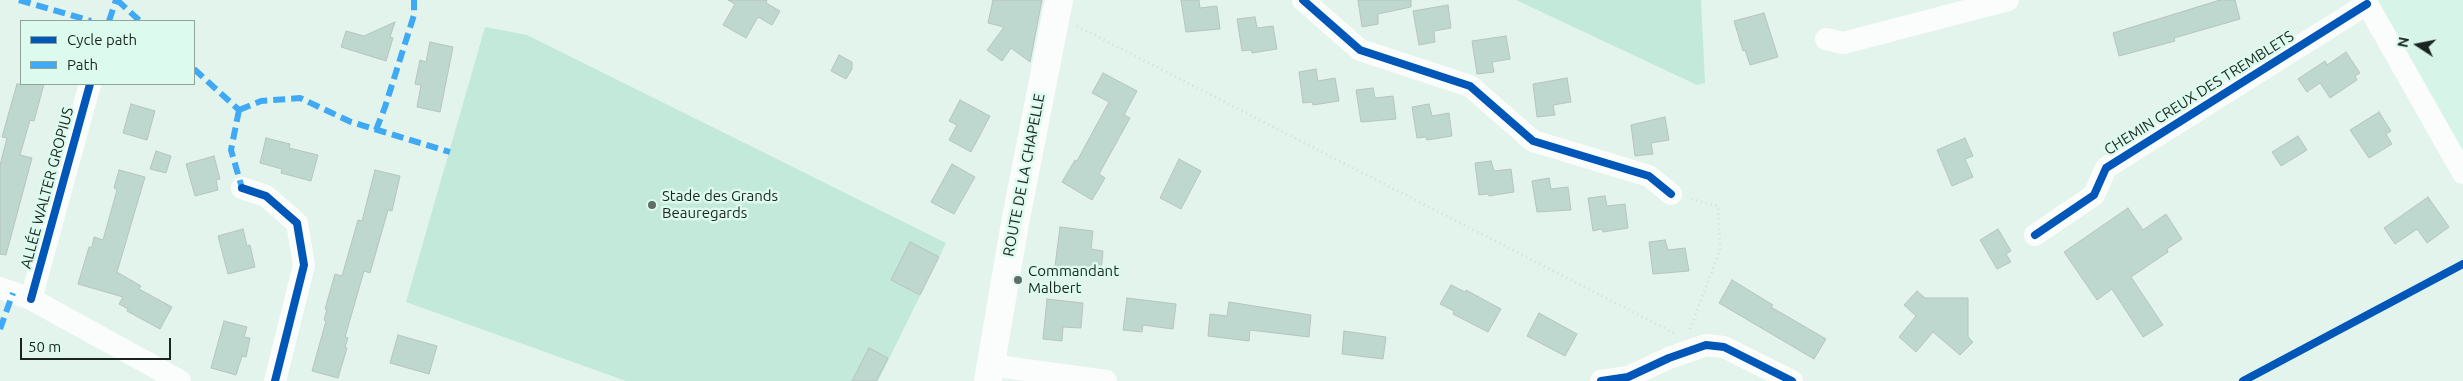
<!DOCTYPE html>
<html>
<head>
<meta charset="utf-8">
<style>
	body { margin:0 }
	#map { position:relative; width:2463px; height:381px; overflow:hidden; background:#e3f4ed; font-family:Ubuntu,sans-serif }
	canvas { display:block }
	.legend { position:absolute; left:20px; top:20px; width:175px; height:65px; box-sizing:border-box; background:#dcfbee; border:1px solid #8ea59c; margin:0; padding:6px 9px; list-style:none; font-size:15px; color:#1a2521 }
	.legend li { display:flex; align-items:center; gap:10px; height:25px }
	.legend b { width:25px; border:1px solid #8ea59c }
	.north { position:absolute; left:2393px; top:20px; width:50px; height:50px; -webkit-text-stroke:4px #dcfbee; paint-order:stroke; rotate:281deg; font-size:14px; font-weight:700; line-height:20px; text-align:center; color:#1a2521 }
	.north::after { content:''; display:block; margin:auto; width:18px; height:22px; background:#1a2521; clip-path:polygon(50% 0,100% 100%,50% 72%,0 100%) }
	.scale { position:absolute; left:20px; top:338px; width:151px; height:22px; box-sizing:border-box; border:2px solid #1a2521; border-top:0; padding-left:6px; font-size:15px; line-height:18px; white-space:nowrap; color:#1a2521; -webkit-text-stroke:4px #dcfbee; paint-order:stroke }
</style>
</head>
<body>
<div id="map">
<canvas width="2463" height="381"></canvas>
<ul class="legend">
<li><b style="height:6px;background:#0057b8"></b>Cycle path</li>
<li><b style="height:6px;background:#3fa9f5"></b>Path</li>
</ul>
<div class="north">N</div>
<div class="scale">50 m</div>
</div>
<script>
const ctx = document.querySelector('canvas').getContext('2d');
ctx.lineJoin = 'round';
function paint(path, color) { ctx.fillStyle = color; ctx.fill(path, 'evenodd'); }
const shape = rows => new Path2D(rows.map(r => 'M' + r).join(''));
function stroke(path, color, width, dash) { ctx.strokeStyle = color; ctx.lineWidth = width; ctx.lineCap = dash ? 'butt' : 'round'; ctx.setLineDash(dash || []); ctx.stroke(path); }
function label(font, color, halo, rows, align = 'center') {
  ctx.font = font + ' Ubuntu,sans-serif'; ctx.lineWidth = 5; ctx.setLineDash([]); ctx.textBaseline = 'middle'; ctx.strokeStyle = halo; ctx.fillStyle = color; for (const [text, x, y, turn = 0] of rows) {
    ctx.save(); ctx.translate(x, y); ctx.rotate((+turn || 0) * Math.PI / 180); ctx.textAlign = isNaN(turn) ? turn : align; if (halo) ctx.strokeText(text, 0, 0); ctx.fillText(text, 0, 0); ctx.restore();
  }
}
const built = shape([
	[2376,0,2463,0,2463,152]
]);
const green = shape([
	[1516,0,1701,0,1705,83,1697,85],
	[485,27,527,35,946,243,878,381,626,381,406,302]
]);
const building = shape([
	[728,0,767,0,766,3,780,11,772,25,758,17,746,38,723,25,735,4,728,0],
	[993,0,1042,0,1030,62,1011,48,1002,61,987,50,1004,27,988,23,993,0],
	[1181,0,1199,0,1200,8,1217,6,1220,29,1186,32,1181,0],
	[1358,0,1411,0,1411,7,1378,14,1378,24,1362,27,1358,0],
	[2220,0,2235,0,2240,19,2174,38,2175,41,2119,56,2113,33,2220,0],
	[1448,5,1451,28,1434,31,1435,42,1419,45,1413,11,1448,5],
	[1764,13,1778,57,1750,65,1745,50,1743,51,1734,21,1764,13],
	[1255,17,1257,28,1273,26,1277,49,1252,53,1251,50,1242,51,1237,19,1255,17],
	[395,22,390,37,393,38,386,61,341,47,346,31,364,36,395,22],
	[1506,36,1510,59,1492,62,1494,72,1477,74,1472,41,1506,36],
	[430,42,453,47,440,112,417,107,421,85,415,84,420,60,426,62,430,42],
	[2346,52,2360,73,2355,76,2357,80,2330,98,2320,83,2307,92,2298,79,2325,61,2327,65,2346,52],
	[839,55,852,62,852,69,846,79,831,71,839,55],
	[1316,69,1318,81,1335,78,1339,101,1313,105,1312,102,1303,103,1299,72,1316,69],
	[1103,73,1137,91,1124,115,1130,118,1099,174,1105,178,1092,200,1062,182,1075,160,1077,161,1109,102,1092,93,1103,73],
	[1567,78,1571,102,1553,105,1555,115,1537,117,1533,84,1567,78],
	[17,84,44,84,34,121,30,120,20,155,32,158,6,255,0,254,0,165,7,138,2,137,17,84],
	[1373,88,1375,98,1393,96,1396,119,1361,122,1356,90,1373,88],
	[960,100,990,116,971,152,949,140,957,125,949,121,960,100],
	[131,104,155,111,147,140,123,133,131,104],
	[1429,104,1432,116,1449,113,1452,136,1427,140,1426,137,1417,138,1412,107,1429,104],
	[2379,112,2391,131,2386,134,2392,144,2369,158,2350,130,2379,112],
	[1665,117,1669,140,1651,143,1653,154,1635,156,1631,125,1665,117],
	[2298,136,2307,150,2281,166,2272,152,2298,136],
	[266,138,290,144,289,148,318,155,311,181,281,173,282,169,260,163,266,138],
	[1965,138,1973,156,1965,159,1973,177,1952,186,1937,150,1965,138],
	[156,151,171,156,166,173,150,169,156,151],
	[214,156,220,179,216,180,218,190,195,196,186,164,214,156],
	[1179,159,1201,171,1181,209,1160,198,1179,159],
	[1491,161,1494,171,1511,169,1514,192,1489,196,1488,194,1479,195,1475,163,1491,161],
	[952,164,975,177,954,214,931,202,952,164],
	[119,170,145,177,117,272,141,286,139,289,172,307,160,329,127,311,128,309,119,304,123,297,78,284,89,247,92,247,94,237,103,240,117,190,114,188,119,170],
	[375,170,400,176,392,211,388,210,370,273,364,271,345,337,348,338,345,347,347,348,338,378,312,371,326,321,324,320,327,309,325,309,335,274,342,276,358,220,362,221,375,170],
	[1549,178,1551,189,1568,187,1571,210,1537,212,1532,181,1549,178],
	[1605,196,1607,206,1625,204,1628,228,1603,232,1602,229,1593,231,1588,198,1605,196],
	[2428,197,2449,227,2427,243,2417,229,2395,244,2384,228,2428,197],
	[2128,208,2143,230,2166,214,2182,239,2167,249,2168,252,2131,277,2163,325,2143,337,2112,289,2097,300,2064,252,2128,208],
	[1060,227,1093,231,1091,249,1103,251,1101,272,1055,266,1060,227],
	[243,229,247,246,250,245,255,267,228,274,218,236,243,229],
	[1998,229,2011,251,2006,254,2011,262,1997,269,1980,240,1998,229],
	[1665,240,1668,250,1685,248,1689,271,1653,274,1649,242,1665,240],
	[910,242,939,257,920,295,891,280,910,242],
	[1732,280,1773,305,1771,307,1826,339,1814,359,1719,303,1732,280],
	[1451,285,1465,292,1466,290,1501,309,1488,332,1453,314,1454,311,1440,304,1451,285],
	[1917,291,1925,298,1968,298,1968,337,1973,342,1960,355,1933,332,1916,352,1899,337,1916,316,1904,305,1917,291],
	[1127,298,1176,304,1173,329,1143,325,1142,332,1123,330,1127,298],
	[1047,299,1083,303,1081,328,1063,327,1062,341,1043,339,1047,299],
	[1229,302,1311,315,1309,337,1250,330,1249,341,1208,336,1210,314,1227,316,1229,302],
	[1539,313,1577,334,1565,356,1527,336,1539,313],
	[224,321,247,327,244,337,250,338,246,357,242,356,236,375,211,368,224,321],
	[1344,331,1386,337,1383,359,1342,354,1344,331],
	[398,335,437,346,429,374,390,363,398,335],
	[869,348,888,358,883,368,876,381,852,381,869,348]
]);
const path = shape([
	[1077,26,1674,333],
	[1690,329,1720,250,1718,206,1691,199]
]);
const minor = shape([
	[1303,0,1360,50,1470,86,1533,141,1649,176,1671,194],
	[2365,0,2463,173],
	[1826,39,1843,43,2008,0],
	[242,188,266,196,297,223,304,265,275,381],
	[2035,235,2094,195,2106,168,2367,4],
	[0,288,31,299,180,381],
	[31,299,90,84],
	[990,365,1106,381],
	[1601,381,1628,377,1669,358,1706,345,1724,347,1792,381]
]);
const major = shape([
	[988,381,1015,223,1059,0]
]);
const quiet = shape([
	[19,0,91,21],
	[117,0,140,21],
	[109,21,116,0],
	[194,69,239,110],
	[239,110,261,101,300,98,351,122,450,152],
	[239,110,231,150,242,188],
	[376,130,385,107,414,15,414,0],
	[0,329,13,293]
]);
const cycleway = shape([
	[1303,0,1360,50,1470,86,1533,141,1649,176,1671,194],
	[242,188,266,196,297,223,304,265,275,381],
	[2035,235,2094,195,2106,168,2367,4],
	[31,299,90,84],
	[1601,381,1628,377,1669,358,1706,345,1724,347,1792,381],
	[2243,381,2463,264]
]);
const markers = [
	[652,205,5,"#606d68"],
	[1018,280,5,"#606d68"]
];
const streetNames = [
	["CHEMIN CREUX DES TREMBLETS",2199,93,-32],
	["ROUTE DE LA CHAPELLE",1024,175,-79],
	["ALLÉE WALTER GROPIUS",47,188,-75]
];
const poiNames = [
	["Stade des Grands",662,196],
	["Beauregards",662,213],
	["Commandant",1028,271],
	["Malbert",1028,288]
];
paint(built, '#d7f4e8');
paint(green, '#c2e9d9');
paint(building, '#bfd8cf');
stroke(building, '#b6c4be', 1);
stroke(path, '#d7ddda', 3, [1, 4]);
stroke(minor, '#fbfdfc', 22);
stroke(major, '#fbfdfc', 28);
stroke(quiet, '#3fa9f5', 6, [12, 6]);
stroke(cycleway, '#0057b8', 8);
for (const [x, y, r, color] of markers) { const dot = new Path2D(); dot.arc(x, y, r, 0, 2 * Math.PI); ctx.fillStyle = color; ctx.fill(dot); stroke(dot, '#dcfbee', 2); }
label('15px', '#1a2521', '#dcfbee', streetNames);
label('15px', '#1a2521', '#dcfbee', poiNames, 'left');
</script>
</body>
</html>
